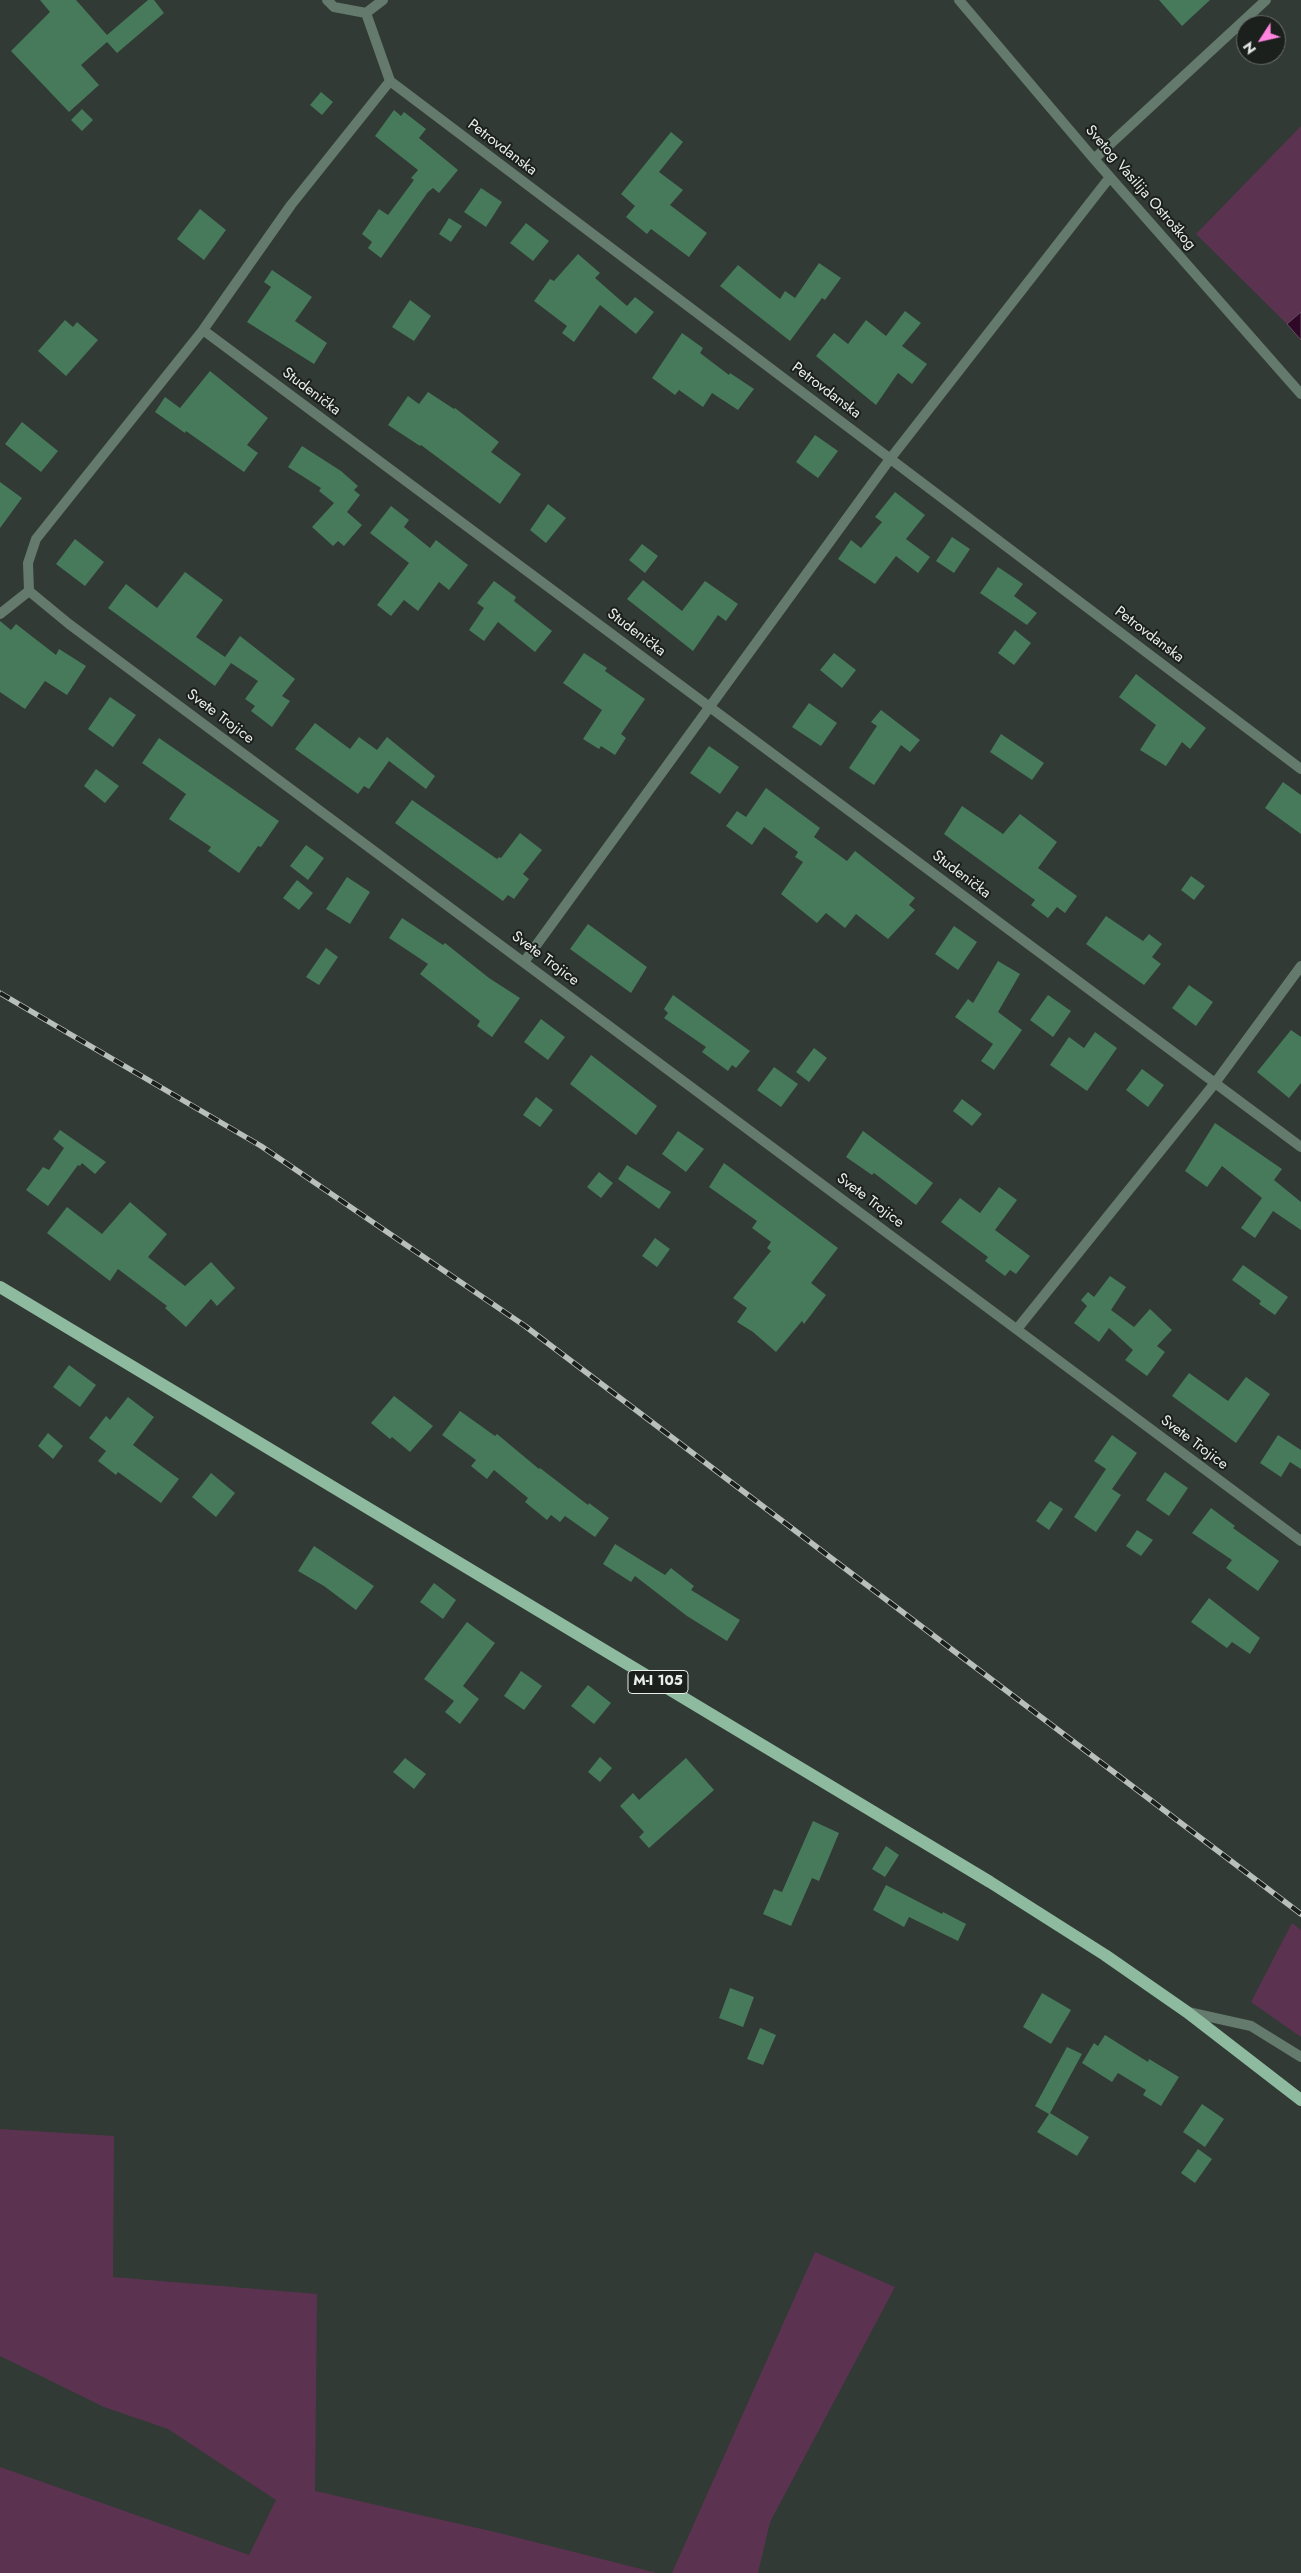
<!DOCTYPE html>
<html>
<head>
<meta charset="utf-8">
<style>
	body { margin:0 }
	#map { position:relative; width:1301px; height:2573px; overflow:hidden; background:#313a34; font-family:Jost,sans-serif }
	canvas { display:block }
	.north { position:absolute; left:1236px; top:15px; width:50px; height:50px; box-sizing:border-box; background:#1c201d; border:1px solid #6e726f; border-radius:50%; rotate:235deg; font-size:14px; font-weight:700; line-height:20px; text-align:center; color:#e9eeeb }
	.north::after { content:''; display:block; margin:auto; width:18px; height:22px; background:#ff85df; clip-path:polygon(50% 0,100% 100%,50% 72%,0 100%) }
</style>
</head>
<body>
<div id="map">
<canvas width="1301" height="2573"></canvas>
<div class="north">N</div>
</div>
<script>
const ctx = document.querySelector('canvas').getContext('2d');
ctx.lineJoin = 'round';
function paint(path, color) { ctx.fillStyle = color; ctx.fill(path, 'evenodd'); }
const shape = rows => new Path2D(rows.map(r => 'M' + r).join(''));
function stroke(path, color, width, dash) { ctx.strokeStyle = color; ctx.lineWidth = width; ctx.lineCap = dash ? 'butt' : 'round'; ctx.setLineDash(dash || []); ctx.stroke(path); }
function label(font, color, halo, rows, align = 'center') {
  ctx.font = font + ' Jost,sans-serif'; ctx.lineWidth = 4; ctx.setLineDash([]); ctx.textBaseline = 'middle'; ctx.strokeStyle = halo; ctx.fillStyle = color; for (const [text, x, y, turn = 0] of rows) {
    ctx.save(); ctx.translate(x, y); ctx.rotate((+turn || 0) * Math.PI / 180); ctx.textAlign = isNaN(turn) ? turn : align; if (halo) ctx.strokeText(text, 0, 0); ctx.fillText(text, 0, 0); ctx.restore();
  }
}
const green = shape([
	[1301,126,1301,312,1287,324,1196,234],
	[1292,1923,1301,1930,1301,2037,1251,2002],
	[0,2129,114,2136,113,2277,317,2294,315,2491,495,2532,657,2573,0,2573,0,2467,249,2555,276,2500,168,2429,104,2407,0,2356],
	[815,2252,895,2287,770,2522,758,2573,672,2573]
]);
const water = shape([
	[1301,312,1301,340,1287,324,1301,312]
]);
const building = shape([
	[40,0,76,0,107,35,148,0,154,0,164,13,117,53,107,42,81,65,99,85,69,112,11,51,50,12],
	[1159,0,1210,0,1182,26],
	[321,92,333,102,322,115,310,105],
	[82,109,93,120,82,131,71,120],
	[394,110,401,116,404,112,426,129,419,138,458,170,439,193,433,188,428,192,381,258,368,248,372,242,362,234,379,209,388,215,414,180,411,178,418,170,375,136],
	[671,132,683,142,659,172,683,190,670,205,707,233,689,257,651,229,647,234,626,217,635,206,621,194],
	[481,188,502,202,486,227,464,212],
	[200,209,226,230,204,260,177,239],
	[449,218,462,226,451,242,439,234],
	[526,223,549,241,533,261,510,243],
	[578,254,600,273,595,278,627,306,635,297,654,312,636,334,600,305,574,342,562,333,567,326,534,301,550,279,554,281],
	[819,263,841,278,825,300,822,298,790,341,720,286,738,265,780,299,785,291,795,298],
	[272,270,312,297,295,321,327,343,314,364,247,322,271,287,264,282],
	[410,300,431,316,414,341,392,327],
	[905,311,921,323,902,346,927,364,912,384,898,373,876,405,816,356,834,333,848,344,866,320,886,336],
	[65,320,73,327,77,322,98,340,66,376,38,351],
	[682,333,703,348,700,353,729,375,730,373,754,389,738,410,712,393,703,407,679,390,675,395,652,378],
	[210,371,268,418,247,445,258,453,244,472,186,431,185,433,155,412,165,397,180,408],
	[428,392,454,409,455,408,499,442,491,452,521,474,500,504,421,445,420,446,388,425,408,396,419,404],
	[22,422,58,451,41,472,5,444],
	[815,435,838,451,818,478,796,462],
	[302,446,341,471,358,486,354,490,360,495,347,512,362,525,344,546,338,541,333,546,312,527,334,503,319,491,321,488,288,467],
	[0,482,22,498,0,528],
	[895,492,925,515,906,539,930,557,918,573,896,556,875,584,838,559,851,540,861,548,882,522,875,517],
	[548,504,566,518,546,543,530,530],
	[391,506,409,520,404,527,430,548,436,540,468,565,449,590,439,582,418,611,404,600,391,616,377,605,409,563,370,533],
	[952,537,970,549,954,573,936,561],
	[75,539,104,562,85,586,56,564],
	[642,544,658,556,645,573,629,560],
	[998,567,1023,584,1014,596,1037,613,1027,625,980,593],
	[185,572,223,600,196,637,225,657,240,636,295,679,282,696,290,701,272,727,251,711,255,706,245,699,258,681,231,663,215,686,108,608,126,584,157,608],
	[643,580,682,611,705,581,738,604,726,621,718,615,693,651,627,599],
	[494,581,516,597,514,601,552,631,535,652,498,622,484,641,469,630,484,608,477,603],
	[0,621,11,630,16,624,56,655,59,649,86,666,67,695,45,681,25,709,0,692],
	[1015,630,1031,643,1014,665,998,653],
	[584,653,607,668,605,671,645,699,621,734,626,738,615,755,601,746,599,749,583,739,602,710,563,683],
	[834,653,856,670,842,688,820,670],
	[1136,674,1206,728,1190,749,1182,742,1166,766,1140,750,1156,725,1119,697],
	[110,697,136,715,113,747,88,729],
	[809,703,837,723,821,746,792,727],
	[881,710,920,740,910,752,901,745,874,785,849,768,877,726,871,722],
	[315,723,350,749,359,737,377,750,387,737,435,776,426,789,389,761,369,789,364,786,358,794,295,749],
	[1001,734,1044,763,1032,780,990,752],
	[159,738,279,821,261,847,258,846,239,873,208,851,211,847,169,819,186,794,142,763],
	[709,746,739,767,720,794,690,773],
	[96,769,119,786,105,803,84,786],
	[1283,782,1301,795,1301,834,1265,808],
	[766,788,820,828,814,837,847,861,855,851,915,898,909,905,915,910,888,939,856,914,845,928,826,913,817,923,781,894,803,862,795,857,798,852,764,827,752,845,726,826,737,811,746,817],
	[412,800,497,859,499,857,501,858,520,833,542,850,523,874,529,879,514,899,508,895,503,901,395,823],
	[962,806,1003,834,1020,814,1057,842,1038,868,1077,896,1065,913,1057,907,1048,918,1031,905,1035,900,944,834],
	[306,845,324,858,308,880,290,866],
	[1191,876,1205,886,1194,900,1181,890],
	[347,877,370,892,350,924,326,909],
	[297,880,313,893,299,910,283,898],
	[1106,916,1143,941,1149,934,1162,944,1152,957,1161,964,1144,985,1086,944],
	[402,918,443,945,445,943,489,978,520,998,492,1037,477,1026,480,1021,420,974,428,964,389,938],
	[588,924,647,967,631,993,570,949],
	[954,926,977,942,958,970,935,954],
	[326,948,338,957,319,985,306,977],
	[998,961,1020,974,998,1012,1022,1030,994,1070,981,1061,993,1044,955,1017,968,999,973,1003],
	[1189,985,1213,1002,1196,1026,1172,1008],
	[673,995,750,1051,736,1068,732,1065,728,1071,702,1052,706,1047,664,1018,668,1013,664,1009],
	[1048,995,1071,1011,1053,1037,1030,1020],
	[541,1019,565,1037,548,1060,524,1042],
	[1291,1030,1301,1037,1301,1083,1289,1098,1257,1072],
	[1095,1032,1117,1048,1087,1091,1050,1065,1069,1037,1084,1048],
	[814,1048,827,1058,809,1082,796,1072],
	[591,1055,657,1106,636,1135,570,1084],
	[774,1067,798,1084,781,1107,757,1090],
	[1142,1069,1164,1085,1148,1107,1126,1090],
	[536,1097,553,1110,540,1127,523,1115],
	[962,1099,982,1114,972,1126,953,1111],
	[1215,1123,1282,1169,1274,1180,1301,1202,1301,1230,1273,1211,1255,1238,1241,1228,1262,1198,1222,1166,1207,1187,1185,1171],
	[60,1130,106,1162,95,1174,82,1163,80,1166,78,1165,48,1206,26,1190,43,1167,49,1170,64,1148,53,1139],
	[678,1131,704,1149,686,1172,662,1154],
	[863,1131,933,1183,916,1205,874,1173,872,1175,846,1157],
	[724,1163,838,1248,811,1283,826,1295,804,1324,802,1321,776,1352,753,1332,737,1322,747,1308,733,1298,771,1251,767,1248,771,1242,752,1228,757,1221,709,1187],
	[627,1165,671,1192,659,1209,618,1179],
	[599,1172,613,1183,601,1198,587,1187],
	[999,1187,1017,1200,995,1230,1030,1256,1016,1274,1010,1270,1005,1276,985,1261,988,1257,941,1222,960,1198,980,1213],
	[130,1202,167,1234,148,1257,185,1286,211,1262,235,1288,217,1306,211,1299,186,1327,165,1308,167,1306,118,1269,110,1281,47,1233,67,1207,102,1234],
	[655,1238,670,1249,657,1267,642,1256],
	[1243,1265,1288,1297,1275,1315,1259,1304,1261,1301,1232,1280],
	[1110,1276,1126,1287,1111,1310,1134,1327,1150,1309,1172,1330,1157,1346,1165,1352,1147,1376,1125,1360,1133,1350,1109,1328,1099,1342,1074,1323,1087,1306,1081,1300,1088,1292,1094,1297],
	[69,1365,96,1385,80,1407,53,1387],
	[1189,1373,1228,1401,1246,1377,1270,1394,1236,1443,1172,1396],
	[394,1396,433,1426,410,1452,392,1437,390,1439,371,1423],
	[128,1397,154,1417,133,1445,179,1479,161,1503,118,1472,116,1475,98,1461,106,1451,89,1438,106,1416,110,1420],
	[460,1411,495,1436,497,1434,539,1469,540,1468,588,1505,589,1503,609,1518,595,1537,565,1516,560,1522,551,1515,547,1520,525,1502,528,1498,494,1470,487,1479,471,1466,476,1460,442,1435],
	[48,1433,63,1446,53,1459,38,1446],
	[1112,1435,1137,1453,1112,1489,1121,1495,1096,1532,1074,1517,1106,1469,1094,1461],
	[1278,1435,1301,1450,1301,1469,1290,1462,1281,1477,1260,1463],
	[1165,1472,1188,1488,1169,1516,1146,1500],
	[211,1473,235,1493,216,1517,192,1497],
	[1050,1501,1063,1509,1049,1530,1036,1521],
	[1211,1508,1235,1526,1233,1528,1279,1561,1258,1591,1226,1568,1232,1560,1192,1533],
	[1137,1530,1153,1540,1141,1556,1126,1546],
	[615,1544,665,1575,671,1568,694,1586,691,1590,740,1620,727,1641,687,1616,635,1576,631,1582,603,1564],
	[314,1546,374,1586,356,1610,324,1586,298,1571],
	[434,1583,456,1600,443,1619,420,1602],
	[1209,1598,1260,1638,1250,1654,1232,1642,1227,1648,1191,1622],
	[467,1622,495,1643,463,1686,479,1699,460,1724,445,1712,454,1701,424,1679],
	[521,1671,542,1686,524,1710,504,1696],
	[588,1685,611,1703,594,1724,571,1706],
	[600,1757,612,1768,600,1782,588,1772],
	[405,1758,426,1774,414,1789,393,1772],
	[686,1758,714,1790,649,1848,639,1837,644,1832,620,1806,633,1793,639,1800],
	[813,1821,839,1833,819,1881,812,1878,791,1926,763,1914,774,1889,782,1892],
	[886,1846,899,1855,885,1877,872,1869],
	[886,1885,942,1914,943,1912,966,1924,958,1941,909,1917,904,1927,873,1910],
	[730,1988,754,1997,743,2027,719,2018],
	[1042,1993,1071,2010,1051,2044,1023,2027],
	[760,2028,776,2035,763,2065,747,2059],
	[1105,2035,1148,2062,1149,2059,1179,2077,1161,2106,1143,2095,1146,2090,1118,2073,1112,2082,1082,2063,1094,2043,1098,2046],
	[1067,2047,1082,2054,1050,2113,1089,2137,1077,2156,1037,2132,1049,2114,1035,2106],
	[1202,2104,1224,2119,1205,2147,1183,2132],
	[1198,2149,1212,2159,1195,2183,1181,2173]
]);
const minor = shape([
	[327,0,334,7,366,13,383,0],
	[959,0,1094,159,1301,394],
	[366,13,390,81,1301,769],
	[390,81,291,205,203,330,1301,1147],
	[1094,159,1266,0],
	[203,330,36,539,28,563,29,591,69,624,1301,1541],
	[0,614,29,591],
	[524,962,890,459,1110,177],
	[1017,1329,1215,1083,1301,966],
	[1188,2012,1251,2026,1301,2057]
]);
const primary = shape([
	[0,1287,990,1882,1105,1955,1187,2012,1301,2100]
]);
const rail = shape([
	[0,993,261,1146,525,1326,1301,1914]
]);
const shields = [
	[658,1682,60]
];
const shieldNames = [
	["M-I 105",658,1682]
];
const streetNames = [
	["Petrovdanska",502,148,37],
	["Svetog Vasilija Ostroškog",1140,188,49],
	["Petrovdanska",826,391,37],
	["Studenička",311,392,37],
	["Studenička",636,633,37],
	["Petrovdanska",1149,635,37],
	["Svete Trojice",220,717,37],
	["Studenička",961,875,37],
	["Svete Trojice",545,959,37],
	["Svete Trojice",870,1201,37],
	["Svete Trojice",1194,1443,37]
];
paint(green, '#5b3350');
paint(water, '#2e0826');
stroke(water, '#664d61', 1);
paint(building, '#477a5b');
stroke(minor, '#647a6c', 10);
stroke(primary, '#8ebb9f', 12);
stroke(rail, '#b9bfbc', 5.5);
stroke(rail, '#1c201d', 4, [11]);
for (const [x, y, w] of shields) { const box = new Path2D(); box.roundRect(x - w / 2, y - 11.5, w, 23, 4); ctx.fillStyle = '#1c201d'; ctx.fill(box); stroke(box, '#e9eeeb', 1); }
label('bold 14px', '#e9eeeb', null, shieldNames);
label('15px', '#e9eeeb', '#1c201d', streetNames);
</script>
</body>
</html>
